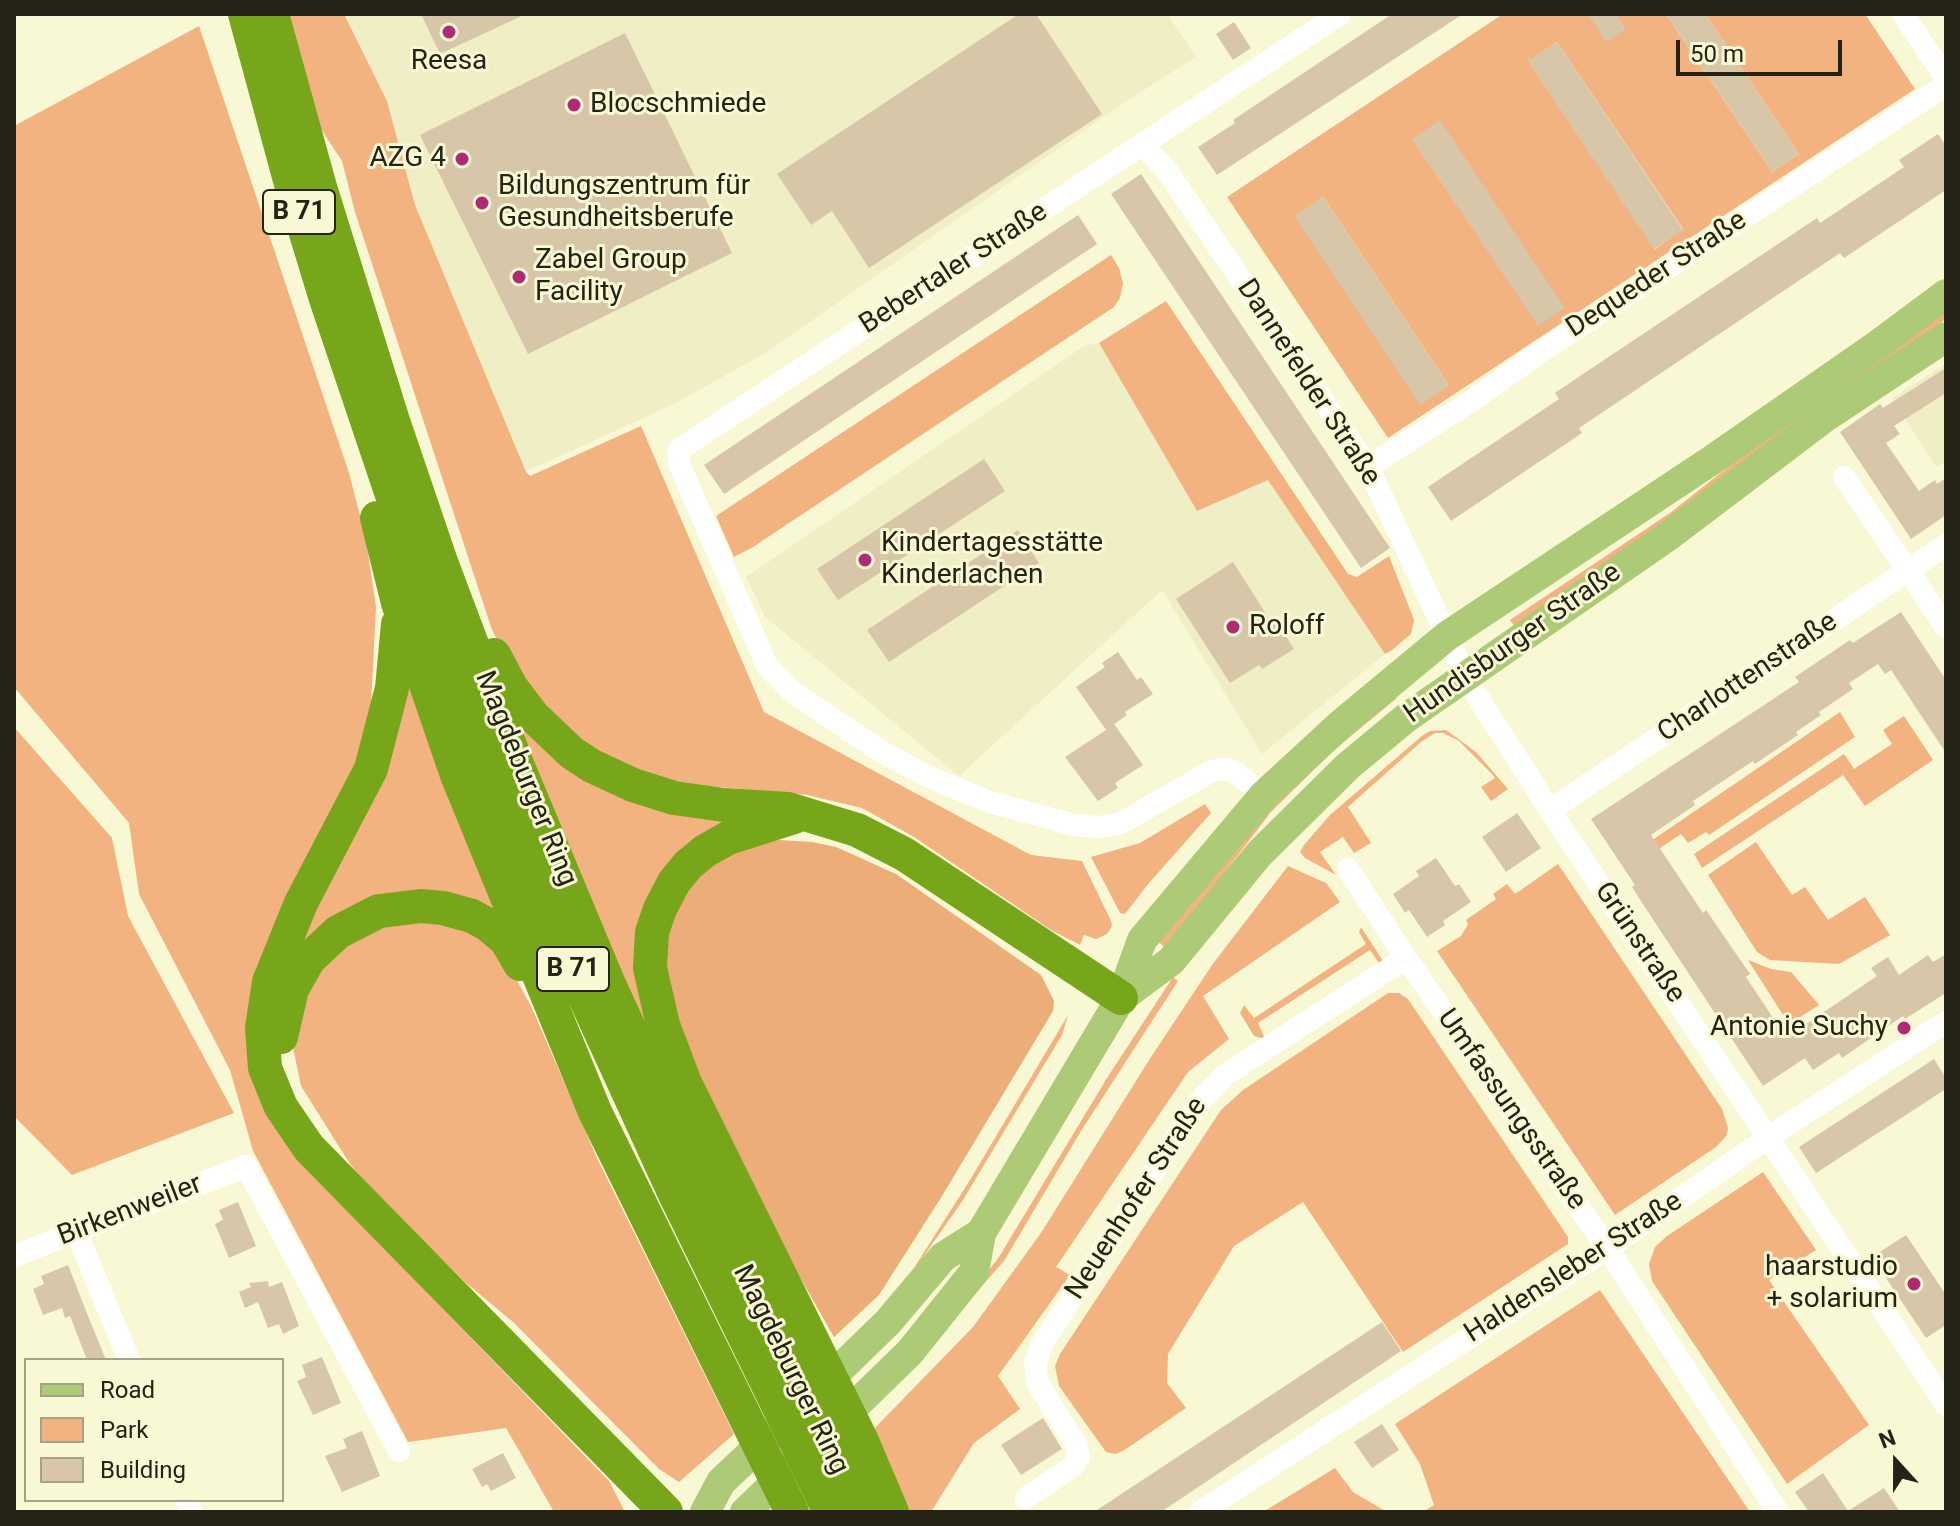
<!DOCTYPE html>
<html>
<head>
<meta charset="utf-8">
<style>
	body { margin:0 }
	#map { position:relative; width:1960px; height:1526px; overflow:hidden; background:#f9f8d5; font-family:Roboto,sans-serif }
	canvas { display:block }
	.frame { position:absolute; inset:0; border:16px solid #242316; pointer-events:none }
	.legend { position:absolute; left:24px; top:1358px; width:260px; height:144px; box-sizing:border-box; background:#f9f8d5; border:2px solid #a4a389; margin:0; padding:10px 14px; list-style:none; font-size:24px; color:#242316 }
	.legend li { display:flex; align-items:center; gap:16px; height:40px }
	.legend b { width:40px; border:2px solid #a4a389 }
	.north { position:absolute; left:1856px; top:1422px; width:80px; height:80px; -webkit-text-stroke:6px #f9f8d5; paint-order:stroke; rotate:339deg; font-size:22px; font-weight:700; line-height:32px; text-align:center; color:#242316 }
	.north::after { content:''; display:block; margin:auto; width:28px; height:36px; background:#242316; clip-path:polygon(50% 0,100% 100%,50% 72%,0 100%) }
	.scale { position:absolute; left:1676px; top:40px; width:166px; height:36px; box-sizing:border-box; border:4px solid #242316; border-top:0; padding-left:10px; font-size:24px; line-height:28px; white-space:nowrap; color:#242316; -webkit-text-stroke:6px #f9f8d5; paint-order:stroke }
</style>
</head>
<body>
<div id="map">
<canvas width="1960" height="1526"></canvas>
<div class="frame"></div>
<ul class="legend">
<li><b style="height:10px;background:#adca76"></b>Road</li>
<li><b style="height:22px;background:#f2b380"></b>Park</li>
<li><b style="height:22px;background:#d7c6a8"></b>Building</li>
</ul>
<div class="north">N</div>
<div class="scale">50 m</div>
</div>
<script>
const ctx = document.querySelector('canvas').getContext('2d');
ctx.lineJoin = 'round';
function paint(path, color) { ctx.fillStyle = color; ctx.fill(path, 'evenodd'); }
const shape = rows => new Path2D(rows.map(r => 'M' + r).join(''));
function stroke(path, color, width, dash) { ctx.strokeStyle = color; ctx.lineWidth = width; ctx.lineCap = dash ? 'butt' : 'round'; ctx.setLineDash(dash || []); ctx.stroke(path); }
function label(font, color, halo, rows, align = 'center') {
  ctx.font = font + ' Roboto,sans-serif'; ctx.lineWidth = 6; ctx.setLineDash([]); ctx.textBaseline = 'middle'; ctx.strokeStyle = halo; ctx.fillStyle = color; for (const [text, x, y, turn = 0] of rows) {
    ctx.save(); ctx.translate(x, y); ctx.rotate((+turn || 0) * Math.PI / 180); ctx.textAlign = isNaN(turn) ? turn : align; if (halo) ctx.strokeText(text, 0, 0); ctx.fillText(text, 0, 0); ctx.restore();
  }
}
const built = shape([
	[344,14,1167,14,1196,57,1125,102,767,352,674,404,525,472,415,205,387,101],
	[1099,343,1197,511,1268,479,1385,654,1262,754,1162,590,959,776,765,617,746,577,1084,346],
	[1946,364,1946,461,1936,467,1892,398]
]);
const green = shape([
	[288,14,344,14,387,101,415,205,526,472,530,476,641,426,764,712,1031,855,1082,861,1111,921,1112,926,1107,934,1096,939,1084,935,1080,945,1051,930,914,837,862,808,807,795,653,781,568,735,499,645,491,627,355,212,342,161,319,126],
	[1503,14,1666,14,1772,172,1799,154,1705,14,1865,14,1915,89,1388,438,1227,197],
	[1557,42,1683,229,1655,249,1529,61],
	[1413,139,1564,308,1538,325],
	[1323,197,1449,386,1295,216],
	[199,26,349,473,366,539,376,607,371,706,364,746,250,1012,333,1195,609,1481,625,1512,554,1512,506,1428,408,1442,253,1151,230,1070,139,894,129,823,14,687,14,126],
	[1111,255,1119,268,1123,283,1120,298,1114,307,753,547,734,557,716,516],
	[1166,301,1348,574,1357,577,1389,556,1414,620,1411,634,1392,650,1385,654,1268,480,1197,511,1099,343],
	[1946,307,1946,318,1937,327,1674,518,1515,627,1510,620,1670,513,1747,452],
	[405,668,506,919,436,896,285,967],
	[1392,693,1397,698,1334,750,1271,812,1166,949,1157,940,1247,830],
	[511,708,729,816,650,1035,608,952],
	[1840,712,1855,737,1709,835,1706,832,1688,843,1681,834,1657,850,1651,841],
	[1904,716,1933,760,1865,806,1843,775,1702,868,1694,854,1844,754,1854,769,1892,744,1883,730],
	[14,727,112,838,128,916,234,1113,72,1175,14,1116],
	[1446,730,1476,752,1508,789,1491,801,1481,787,1495,778,1491,773,1459,741,1443,733,1435,733,1421,742,1348,807,1371,843,1354,853,1343,837,1320,852,1336,875,1305,858,1300,852,1304,845,1330,815,1423,735,1430,731],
	[1205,804,1211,813,1149,883,1125,914,1120,913,1091,857,1140,843],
	[1756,842,1792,895,1805,887,1828,920,1865,897,1890,935,1839,964,1770,960,1757,952,1708,875],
	[1558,864,1722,1109,1728,1128,1727,1135,1716,1147,1615,1215,1437,951,1461,936,1468,924,1466,920,1496,899,1493,894,1507,884,1515,894],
	[1288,866,1326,883,1340,902,1203,996,1229,1039,1188,1072,1056,1267,1070,1275,998,1376,1020,1409,974,1443,931,1512,905,1512,871,1432,973,1327,1041,1233,1151,1057,1212,965],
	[414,918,479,933,508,964,532,1008,597,1158,734,1434,679,1482,659,1469,513,1322,465,1282,374,1193,350,1164,301,1086,292,1043,296,1012,323,963,367,930],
	[1361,927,1383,961,1379,963,1370,950,1258,1023,1265,1039,1254,1036,1240,1013,1244,1005,1254,1018,1366,944,1359,932],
	[1748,960,1771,969,1791,972,1819,1005,1794,1021,1785,1018],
	[1173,977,1178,981,1081,1131,1004,1261,943,1330,999,1257,1107,1078],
	[1388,993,1399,993,1408,999,1568,1237,1568,1244,1403,1352,1303,1202,1234,1246,1168,1354,1167,1383,1186,1408,1123,1451,1115,1454,1106,1452,1059,1386,1055,1366,1060,1354,1221,1110,1243,1090],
	[1068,1015,1062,1035,963,1200,898,1293,970,1180],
	[1763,1172,1816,1250,1769,1280,1869,1425,1787,1484,1652,1281,1649,1264,1655,1247,1667,1236],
	[1600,1290,1750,1512,1423,1512,1434,1505,1420,1464,1395,1424],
	[1335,1468,1353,1492,1387,1512,1263,1512]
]);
const forest = shape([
	[779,840,812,842,836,847,896,874,1041,975,1054,1001,1053,1011,942,1196,879,1295,834,1337,749,1188,694,1076,661,962,675,910,697,878,718,860,760,843]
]);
const building = shape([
	[421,14,526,14,440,54],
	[1019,14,1036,14,1102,114,869,268,832,211,811,225,777,174],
	[1392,14,1463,14,1217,175,1198,147,1235,123,1233,120],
	[1588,14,1616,14,1626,29,1606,42],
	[1666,14,1705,14,1799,154,1772,172],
	[1234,22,1251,48,1233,60,1216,34],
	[625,33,732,253,528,354,420,135],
	[1557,42,1683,230,1654,249,1528,61],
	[1440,120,1565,308,1538,326,1412,139],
	[1938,134,1946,146,1946,190,1844,258,1840,253,1579,428,1582,433,1451,521,1428,487,1559,399,1555,393,1577,378,1817,218,1820,223,1904,167,1899,160],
	[1141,174,1390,548,1361,568,1111,194],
	[1323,197,1449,386,1420,405,1294,216],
	[1078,215,1097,244,724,494,704,465],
	[1946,368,1946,393,1894,426,1900,434,1886,443,1919,491,1935,480,1937,484,1946,478,1946,515,1911,539,1840,432,1880,404,1883,408],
	[984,459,1005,491,838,600,817,569],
	[1018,530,1039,563,889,662,867,630],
	[1233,562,1273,625,1277,622,1294,649,1262,669,1259,665,1230,683,1176,599],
	[1901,612,1946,680,1946,753,1891,670,1885,674,1878,664,1849,683,1853,689,1819,712,1821,715,1796,732,1798,735,1755,764,1753,761,1693,801,1695,805,1651,835,1703,913,1706,910,1750,974,1746,977,1779,1027,1782,1025,1790,1035,1877,976,1871,968,1888,957,1899,975,1928,955,1933,962,1946,954,1946,993,1905,1019,1903,1016,1842,1058,1839,1053,1813,1070,1805,1058,1763,1086,1654,921,1632,887,1635,885,1591,819,1799,682,1795,677,1850,640,1853,643],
	[1118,652,1137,680,1141,677,1153,694,1125,712,1127,715,1110,727,1114,724,1143,765,1115,783,1118,788,1098,801,1065,757,1106,730,1076,687,1105,667,1102,663],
	[1517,813,1541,848,1506,872,1482,837],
	[1436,858,1455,886,1459,884,1471,902,1443,921,1445,925,1427,937,1409,910,1405,913,1393,894,1419,876,1416,871],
	[1934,1059,1946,1078,1946,1089,1816,1173,1799,1147],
	[238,1202,256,1246,229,1258,215,1224,223,1220,219,1210],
	[1906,1235,1946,1295,1946,1325,1926,1338,1872,1257],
	[68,1265,88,1316,106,1360,87,1360,70,1316,65,1318,62,1308,43,1315,33,1289,44,1284,41,1276],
	[268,1281,269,1287,282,1282,299,1326,283,1334,279,1324,268,1328,258,1302,245,1308,239,1292,251,1287,249,1283],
	[1382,1322,1401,1351,1161,1512,1094,1512],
	[322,1357,341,1403,313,1415,297,1381,306,1377,302,1365],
	[1043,1418,1062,1449,1021,1475,1001,1445],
	[1382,1424,1399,1450,1372,1468,1354,1442],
	[362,1431,380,1476,342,1492,325,1456,347,1448,343,1439],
	[503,1453,516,1478,491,1491,487,1484,482,1487,472,1469],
	[1823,1473,1848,1511,1884,1488,1900,1512,1809,1512,1795,1492]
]);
const minor = shape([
	[1903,14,1946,79],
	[1143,145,1167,171,1368,467,1465,675,1477,696,1550,810,1946,1405],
	[1368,467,1476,398,1537,354,1946,85],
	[1844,477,1946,627],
	[1264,795,1232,770,1220,769,1210,772,1121,823,1100,827,1074,825,990,802,933,779,882,752,794,693,767,666,680,466,678,455,679,450,689,443,1340,14],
	[1550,810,1946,545],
	[1348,869,1406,958,1607,1248,1778,1512],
	[76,1231,129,1360],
	[14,1256,246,1166,399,1451],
	[1026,1498,1073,1466,1079,1457,1076,1444,1038,1384,1035,1365,1041,1346,1199,1102,1225,1075,1406,958],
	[186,1500,191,1512],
	[1200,1512,1617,1242,1769,1137,1946,1022]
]);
const major = shape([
	[1121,998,1171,961,1259,854,1348,766,1406,718,1667,537,1824,418,1946,337],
	[814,1394,888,1322,943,1257,981,1233],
	[833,1427,910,1352,974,1272,981,1233,1121,998,1142,940,1264,795,1341,724,1447,636,1712,460,1876,346,1946,294],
	[705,1512,721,1482,776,1430],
	[745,1512,793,1466]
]);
const highway = shape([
	[245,14,291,184,326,299,447,658,523,851,581,989,673,1190,830,1512],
	[272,14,320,187,393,421,441,562,517,764,608,982,704,1190,859,1512],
	[377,518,398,603,457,775,595,1112,792,1512],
	[398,624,392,688,371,769,301,903,269,982,262,1028,265,1068,281,1107,309,1148,666,1512],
	[494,655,511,687,533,716,572,753,592,766,633,785,674,798,724,805,788,809,857,830,904,854,1121,998],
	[794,817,728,838,705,851,688,865,674,882,660,909,652,932,650,968,663,1025,685,1083,861,1439,892,1512],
	[281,1037,292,989,309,959,338,932,379,911,420,906,443,908,472,916,488,925,506,940,520,964]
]);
const markers = [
	[449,32,8,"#ae2a73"],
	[574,105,8,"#ae2a73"],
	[462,159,8,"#ae2a73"],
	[482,203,8,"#ae2a73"],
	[519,277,8,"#ae2a73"],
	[865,560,8,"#ae2a73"],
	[1233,627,8,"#ae2a73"],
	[1904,1028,8,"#ae2a73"],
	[1914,1284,8,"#ae2a73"]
];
const shields = [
	[299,212,72],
	[573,969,72]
];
const shieldNames = [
	["B 71",299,212],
	["B 71",573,969]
];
const poiNames = [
	["Reesa",449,62,"center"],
	["Blocschmiede",590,105],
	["AZG 4",446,159,"right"],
	["Bildungszentrum für",498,187],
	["Gesundheitsberufe",498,219],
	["Zabel Group",535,261],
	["Facility",535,293],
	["Kindertagesstätte",881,544],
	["Kinderlachen",881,576],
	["Roloff",1249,627],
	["Antonie Suchy",1888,1028,"right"],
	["haarstudio",1898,1268,"right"],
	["+ solarium",1898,1300,"right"]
];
const streetNames = [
	["Bebertaler Straße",954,269,-33],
	["Dequeder Straße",1657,275,-33],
	["Dannefelder Straße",1308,383,57],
	["Hundisburger Straße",1513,644,-35],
	["Charlottenstraße",1748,678,-34],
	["Magdeburger Ring",525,779,68],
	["Grünstraße",1639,943,56],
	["Umfassungsstraße",1511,1110,55],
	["Neuenhofer Straße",1137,1199,-57],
	["Birkenweiler",130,1211,-21],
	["Haldensleber Straße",1574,1268,-33],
	["Magdeburger Ring",790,1370,64]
];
paint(built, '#f0eec4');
paint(green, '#f2b380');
paint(forest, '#edad78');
paint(building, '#d7c6a8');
stroke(minor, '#fff', 22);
stroke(major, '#adca76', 30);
stroke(highway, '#77a61a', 34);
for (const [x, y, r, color] of markers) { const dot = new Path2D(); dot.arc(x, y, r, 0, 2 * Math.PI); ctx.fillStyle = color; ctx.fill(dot); stroke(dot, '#f9f8d5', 3); }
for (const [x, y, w] of shields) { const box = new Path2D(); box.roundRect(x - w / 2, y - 22, w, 44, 6); ctx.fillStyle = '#f9f8d5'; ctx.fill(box); stroke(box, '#242316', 2); }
label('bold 26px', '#242316', null, shieldNames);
label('28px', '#242316', '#f9f8d5', poiNames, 'left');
label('28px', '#242316', '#f9f8d5', streetNames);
</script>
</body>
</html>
